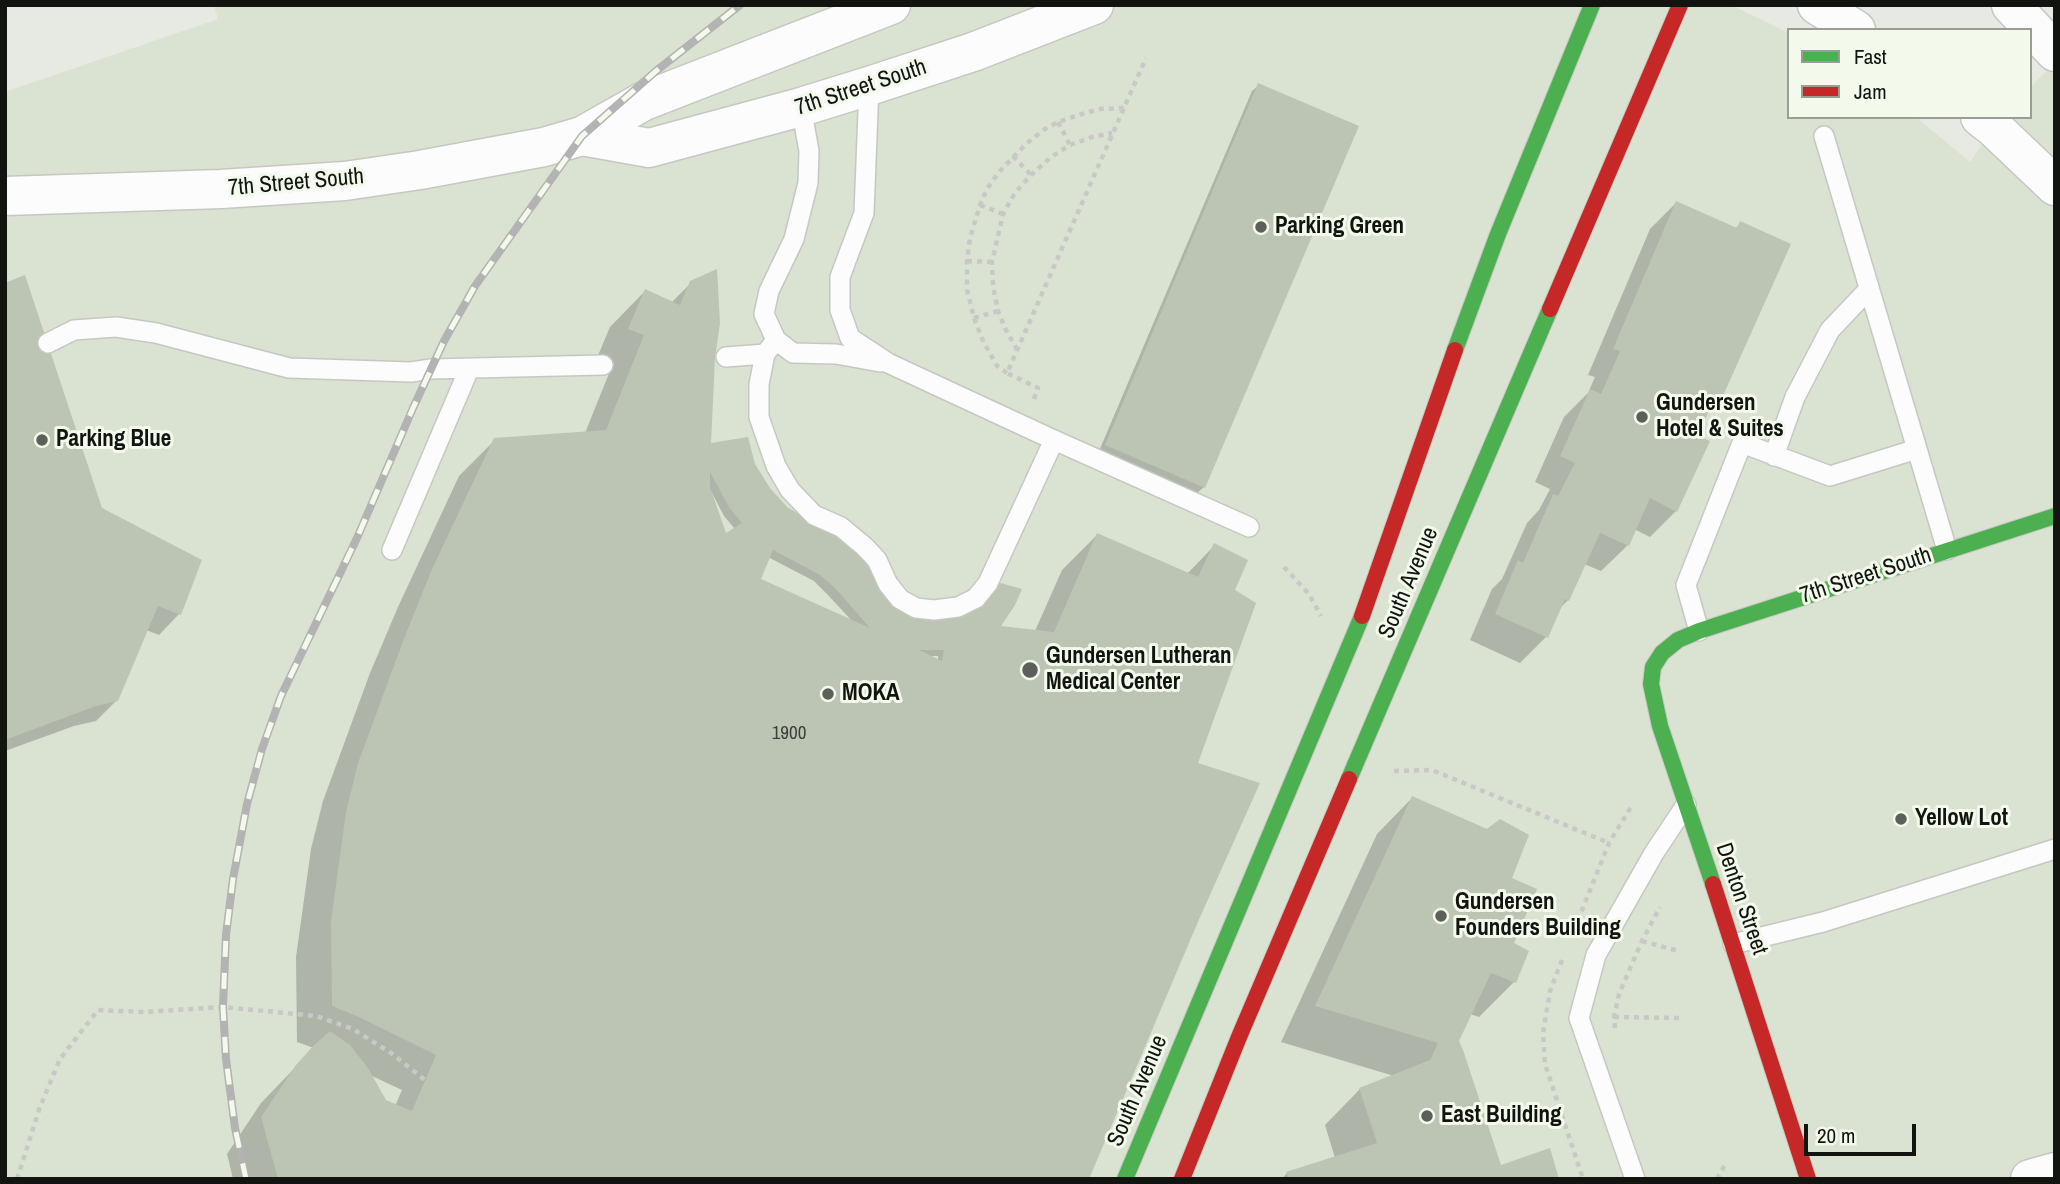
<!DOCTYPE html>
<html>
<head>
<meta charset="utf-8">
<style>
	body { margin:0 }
	#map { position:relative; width:2060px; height:1184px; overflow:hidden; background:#e6eae2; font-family:"Archivo Narrow",sans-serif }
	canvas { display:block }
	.frame { position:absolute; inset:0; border:7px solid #121410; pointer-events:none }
	.legend { position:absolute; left:1787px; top:28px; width:245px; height:91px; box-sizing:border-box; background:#f3faec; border:2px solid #999e94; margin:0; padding:9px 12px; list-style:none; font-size:21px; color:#121410 }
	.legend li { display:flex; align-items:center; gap:14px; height:35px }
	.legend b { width:35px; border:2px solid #999e94 }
	.scale { position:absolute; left:1804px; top:1124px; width:112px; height:32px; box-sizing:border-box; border:4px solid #121410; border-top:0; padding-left:9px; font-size:21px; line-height:24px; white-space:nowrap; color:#121410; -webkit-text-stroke:5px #f3faec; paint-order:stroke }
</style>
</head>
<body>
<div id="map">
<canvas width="2060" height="1184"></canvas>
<div class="frame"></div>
<ul class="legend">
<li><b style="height:9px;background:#4caf50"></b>Fast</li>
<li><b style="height:9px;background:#c62828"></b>Jam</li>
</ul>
<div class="scale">20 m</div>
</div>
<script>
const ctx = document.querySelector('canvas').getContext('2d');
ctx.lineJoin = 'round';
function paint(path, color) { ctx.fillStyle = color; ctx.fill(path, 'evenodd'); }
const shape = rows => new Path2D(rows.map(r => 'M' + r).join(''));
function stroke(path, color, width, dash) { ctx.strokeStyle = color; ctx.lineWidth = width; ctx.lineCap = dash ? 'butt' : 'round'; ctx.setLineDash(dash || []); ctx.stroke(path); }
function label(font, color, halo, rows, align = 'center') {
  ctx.font = font + ' "Archivo Narrow",sans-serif'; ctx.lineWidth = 6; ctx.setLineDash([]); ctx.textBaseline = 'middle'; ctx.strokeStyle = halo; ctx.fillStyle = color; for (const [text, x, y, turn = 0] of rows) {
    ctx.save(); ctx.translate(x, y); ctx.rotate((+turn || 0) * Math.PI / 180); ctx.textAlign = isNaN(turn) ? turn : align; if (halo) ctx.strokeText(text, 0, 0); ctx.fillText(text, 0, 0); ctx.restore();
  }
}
const built = shape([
	[214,5,1731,5,1789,33,1789,117,1916,117,1970,162,1994,128,2003,117,2030,117,2030,88,2055,62,2055,1179,5,1179,5,92,218,19]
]);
const shadow = shape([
	[1259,85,1204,487,1197,493,1099,451,1252,91],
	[1676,203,1735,229,1741,223,1721,397,1708,410,1696,437,1676,511,1650,537,1634,529,1628,545,1601,571,1584,564,1568,600,1558,610,1546,637,1520,663,1470,640,1492,589,1502,579,1527,523,1539,510,1550,489,1535,482,1564,417,1588,393,1595,377,1588,375,1650,229],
	[691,283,713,358,710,445,754,465,768,489,786,508,891,598,998,627,1035,631,1062,570,1097,535,1187,574,1215,545,1233,591,1196,765,1195,924,1087,1179,233,1179,227,1154,261,1103,314,1048,297,1042,296,957,311,849,323,801,370,673,398,607,459,476,495,440,585,433,610,371,594,365,610,327,645,291,671,303],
	[711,491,724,516,735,529,724,537],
	[768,557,814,581,828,595,853,622,757,579],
	[927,656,938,656,938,661],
	[370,1075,402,1090,395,1106,385,1102],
	[5,285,100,509,200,561,179,614,159,635,146,630,117,700,96,721,74,726,5,751],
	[1412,798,1510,879,1514,982,1479,1017,1470,1014,1457,1042,1500,1167,1557,1179,1282,1179,1287,1173,1335,1158,1325,1125,1360,1089,1394,1076,1281,1042,1377,834]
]);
const building = shape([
	[1258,83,1359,126,1205,488,1105,445],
	[1676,201,1737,228,1740,221,1791,244,1722,398,1716,394,1698,436,1710,441,1677,512,1650,498,1629,546,1600,533,1569,601,1565,599,1548,638,1495,614,1518,560,1523,563,1553,494,1558,496,1575,463,1560,456,1590,389,1601,394,1620,351,1613,349],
	[717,269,720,323,715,358,711,443,748,437,755,464,770,488,787,507,813,523,832,531,875,567,892,597,949,613,983,578,1022,589,1015,605,1001,626,1054,632,1097,533,1198,577,1214,543,1248,560,1235,590,1256,603,1198,763,1260,783,1197,924,1089,1179,278,1179,261,1117,296,1065,314,1045,330,1031,350,1045,368,1068,386,1100,412,1111,436,1055,361,1018,332,1006,331,921,346,812,358,763,405,636,432,569,494,438,606,430,644,335,628,329,645,289,680,305,690,281],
	[710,472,730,509,742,523,726,533,710,487],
	[773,550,820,575,835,588,870,628,761,579],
	[919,650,944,650,942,661],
	[25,275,102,508,202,560,181,615,158,606,118,701,96,706,5,740,5,283],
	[1412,796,1487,829,1500,819,1529,835,1512,878,1537,889,1514,943,1529,951,1516,983,1491,973,1459,1041,1463,1050,1501,1165,1550,1148,1559,1179,1289,1179,1286,1172,1377,1143,1359,1088,1430,1060,1438,1043,1315,1006]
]);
const path = shape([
	[1058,122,1070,145],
	[1013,156,1031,175],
	[980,205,1003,214],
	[967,261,992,262],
	[974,318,998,311],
	[1017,350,1006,330,998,311,993,286,992,262,1003,214,1015,193,1031,175,1051,157,1070,145,1092,137,1112,133],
	[1007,373,997,366,983,341,974,318,967,290,967,261,970,238,980,205,987,189,999,172,1027,143,1045,129,1058,122,1082,114,1100,109,1124,108],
	[1034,399,1038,388,1007,373,1146,58],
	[1284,567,1309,594,1321,616],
	[1394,771,1432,770,1609,843],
	[1574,930,1609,843,1631,807],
	[1642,941,1678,951],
	[1562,960,1550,991,1543,1033,1545,1064,1583,1179],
	[1614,1017,1680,1018],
	[1615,1028,1614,1017,1619,994,1642,941,1660,907],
	[17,1179,40,1107,60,1059,98,1010,144,1012,223,1007,316,1016,353,1029,391,1053,425,1080],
	[1717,1179,1725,1165]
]);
const lane = shape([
	[869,86,864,213,840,277,840,310,850,338,888,363,1054,440,1249,527],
	[801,107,809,151,808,183,794,239,769,291,764,314,776,340,793,353,836,354,880,362],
	[1824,136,1947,550],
	[776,340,765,354,759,384,759,417,776,466,790,490,814,515,841,527,865,547,877,560,888,584,900,599,916,608,934,610,958,607,976,598,988,583,1054,440],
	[48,343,74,330,116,327,156,333,289,368,411,372,431,369,603,365],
	[726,357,765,354],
	[1774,456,1795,397,1830,330,1869,289],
	[392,550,469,369],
	[1699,631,1686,585,1742,443,1830,476,1917,449],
	[1733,944,1823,922,2055,849],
	[1635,1179,1579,1018,1596,955,1654,853,1686,805]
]);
const street = shape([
	[1817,5,1856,30],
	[2011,5,2055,52],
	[1980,117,1994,128,2055,186],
	[582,136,649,148,801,107,869,86,973,52,1094,5],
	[5,196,221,189,345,181,420,170,544,147,582,136,644,101,891,5],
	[2030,1179,2055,1172]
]);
const fast = shape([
	[1455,350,1498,234,1592,5],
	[1349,779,1550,309],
	[1713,884,1660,726,1651,684,1653,667,1662,653,1678,640,1699,631,2055,516],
	[1125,1179,1362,616]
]);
const jam = shape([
	[1550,309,1680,5],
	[1362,616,1455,350],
	[1713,884,1808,1179],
	[1182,1179,1239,1037,1349,779]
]);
const rail = shape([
	[246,1179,235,1128,226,1059,223,1007,226,935,233,879,247,804,262,749,281,696,357,538,413,408,444,341,475,286,582,136,656,71,740,5]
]);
const markers = [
	[1261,227,7,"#5c5f5a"],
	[1642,417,7,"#5c5f5a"],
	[42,440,7,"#5c5f5a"],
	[1030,670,9,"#5c5f5a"],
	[828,694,7,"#5c5f5a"],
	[1901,819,7,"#5c5f5a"],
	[1441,916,7,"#5c5f5a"],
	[1427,1116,7,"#5c5f5a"]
];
const numberNames = [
	["1900",789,734]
];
const streetNames = [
	["7th Street South",861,88,-18],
	["7th Street South",296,183,-5],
	["7th Street South",1866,576,-18],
	["South Avenue",1409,583,-67],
	["Denton Street",1741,899,71],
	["South Avenue",1138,1091,-67]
];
const poiNames = [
	["Parking Green",1275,227],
	["Gundersen",1656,404],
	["Hotel & Suites",1656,430],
	["Parking Blue",56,440],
	["Gundersen Lutheran",1046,657],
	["Medical Center",1046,683],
	["MOKA",842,694],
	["Yellow Lot",1915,819],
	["Gundersen",1455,903],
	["Founders Building",1455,929],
	["East Building",1441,1116]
];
paint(built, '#dae2d2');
paint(shadow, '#0003');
paint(building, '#bcc4b4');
stroke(lane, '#c5c8c2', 22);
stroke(street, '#c5c8c2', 41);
stroke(fast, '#c5c8c2', 18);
stroke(jam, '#c5c8c2', 18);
stroke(path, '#c8c9c6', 4.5, [5, 5]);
stroke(lane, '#fbfcfb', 19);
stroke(street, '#fbfcfb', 38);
stroke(fast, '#4caf50', 16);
stroke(jam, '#c62828', 16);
stroke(rail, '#b2b3b2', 8);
stroke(rail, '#f3faec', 5, [16]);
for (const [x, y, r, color] of markers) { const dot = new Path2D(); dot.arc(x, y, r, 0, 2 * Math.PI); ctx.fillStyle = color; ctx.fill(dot); stroke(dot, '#f3faec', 2.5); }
label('19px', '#3c4039', null, numberNames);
label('23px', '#121410', '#f3faec', streetNames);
label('bold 23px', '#121410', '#f3faec', poiNames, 'left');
</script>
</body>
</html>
